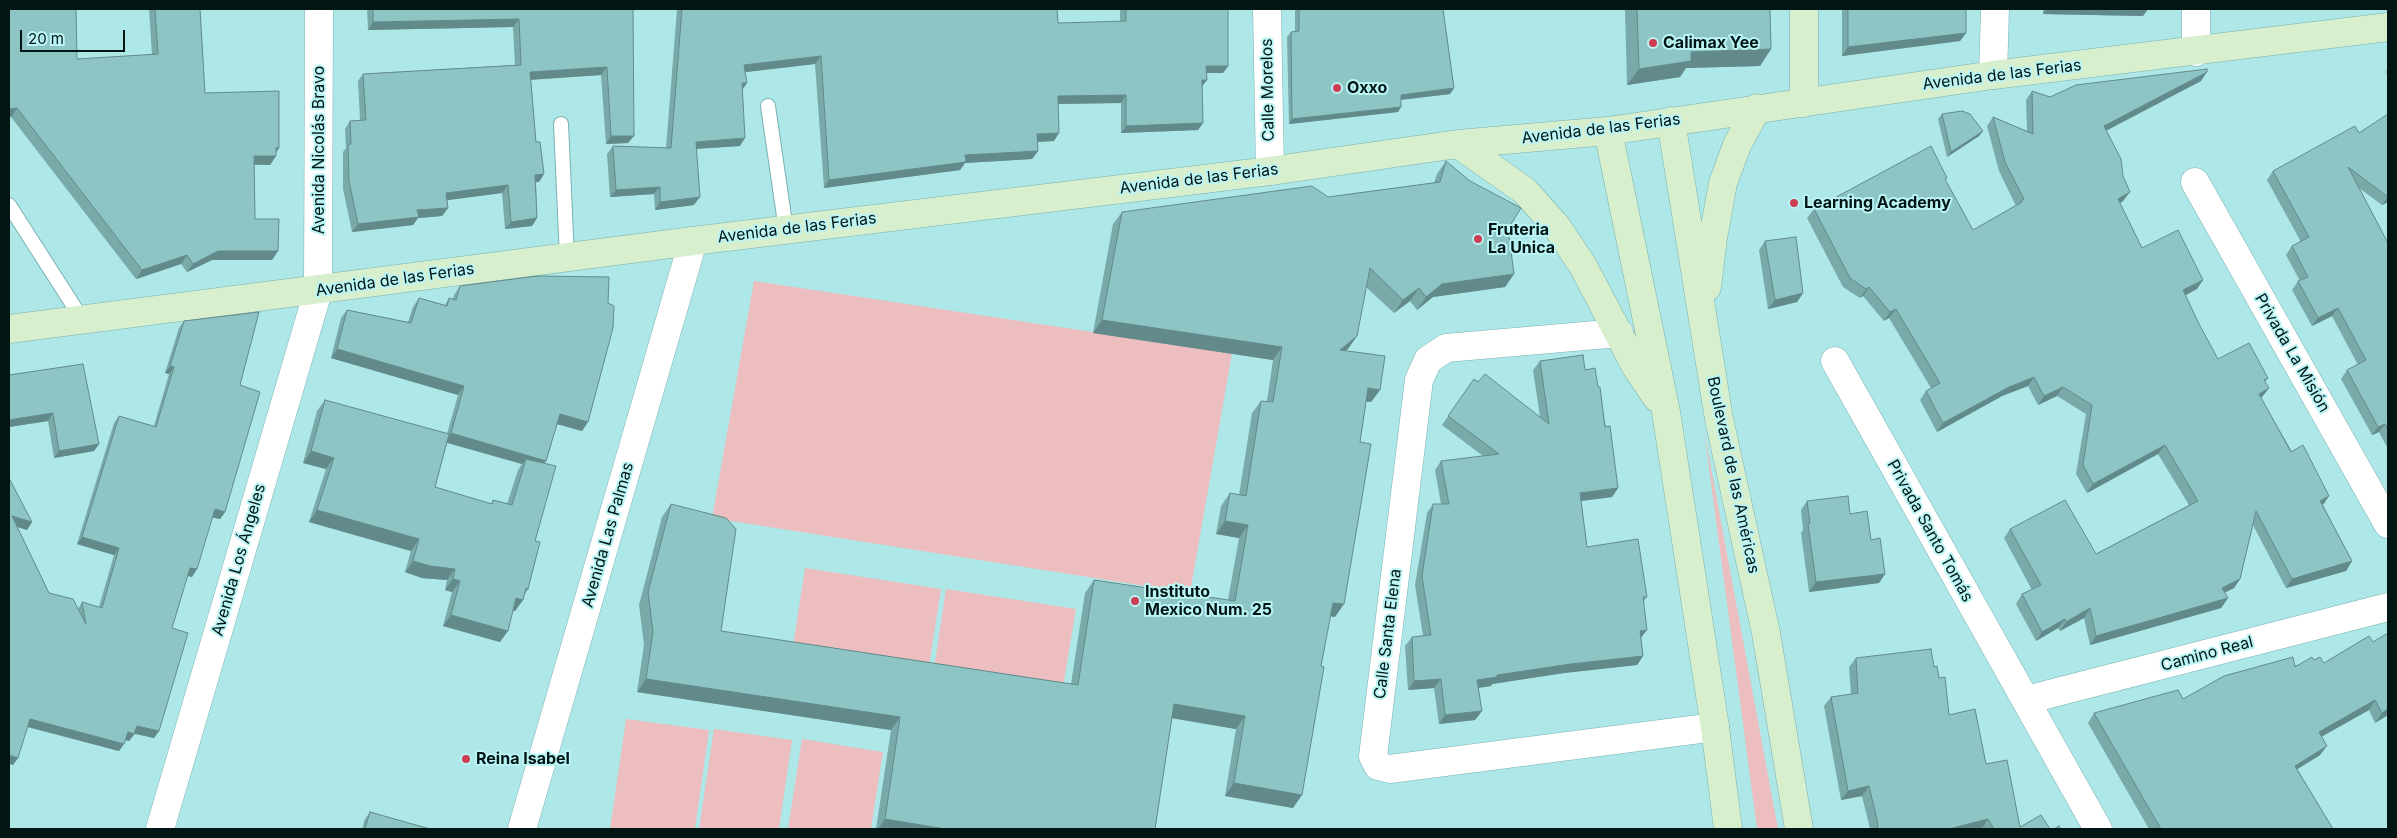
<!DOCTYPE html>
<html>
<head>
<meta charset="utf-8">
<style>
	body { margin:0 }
	#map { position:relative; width:2397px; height:838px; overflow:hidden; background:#aee7e7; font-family:Inter,sans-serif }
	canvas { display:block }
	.frame { position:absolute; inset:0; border:10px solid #011515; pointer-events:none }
	.scale { position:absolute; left:20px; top:30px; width:105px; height:22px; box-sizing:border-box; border:2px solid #011515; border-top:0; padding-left:6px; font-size:15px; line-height:18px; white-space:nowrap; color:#011515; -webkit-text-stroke:4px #bbf4f5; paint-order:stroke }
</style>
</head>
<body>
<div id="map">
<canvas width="2397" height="838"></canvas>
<div class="frame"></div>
<div class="scale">20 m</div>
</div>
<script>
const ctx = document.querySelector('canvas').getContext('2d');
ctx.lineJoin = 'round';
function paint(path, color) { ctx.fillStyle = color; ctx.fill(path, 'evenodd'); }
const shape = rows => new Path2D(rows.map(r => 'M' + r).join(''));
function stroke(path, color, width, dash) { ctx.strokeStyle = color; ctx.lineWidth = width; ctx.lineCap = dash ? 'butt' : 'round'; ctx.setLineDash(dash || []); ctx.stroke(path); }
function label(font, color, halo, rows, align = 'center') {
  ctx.font = font + ' Inter,sans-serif'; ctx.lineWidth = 4; ctx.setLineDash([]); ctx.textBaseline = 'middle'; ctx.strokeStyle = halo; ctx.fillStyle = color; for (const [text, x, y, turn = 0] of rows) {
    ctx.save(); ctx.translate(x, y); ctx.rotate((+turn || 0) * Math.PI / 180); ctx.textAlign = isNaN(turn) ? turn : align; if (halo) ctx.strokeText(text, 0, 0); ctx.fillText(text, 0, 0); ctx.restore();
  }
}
const green = shape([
	[754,281,1232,353,1190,593,712,518],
	[1704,430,1778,829,1757,829],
	[805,568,941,589,929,666,793,646],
	[946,589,1076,609,1063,687,934,668],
	[626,719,709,730,695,829,610,829],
	[714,729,792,740,779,829,699,829],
	[802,739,883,752,871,829,788,829]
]);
const service = shape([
	[768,106,786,230],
	[561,124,567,258],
	[9,205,82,319]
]);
const minor = shape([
	[2196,9,2196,52],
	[2195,182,2388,524],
	[1619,333,1446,348,1428,360,1419,380,1373,756,1378,766,1390,769,1715,727],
	[1835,361,2098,829],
	[2026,700,2388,607],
	[160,829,318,291,319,9]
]);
const tertiary = shape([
	[1267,9,1270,171],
	[1993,75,1995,9],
	[522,829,693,241]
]);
const secondary = shape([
	[1804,9,1804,103],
	[1671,121,1719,419,1766,633,1799,829],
	[1608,131,1666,412,1715,727,1728,829],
	[1458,144,1525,191,1557,227,1583,266,1636,367,1657,398],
	[1707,287,1713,238,1723,183,1737,145,1757,108],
	[9,329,693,241,1270,171,1458,144,1608,131,1993,75,2388,27]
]);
const wall = shape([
	[9,9,77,59,152,55,149,9,200,9,205,93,276,152,276,156,270,165,254,165,255,219,278,251,272,260,212,260,187,272,181,264,136,279,11,117],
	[367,9,633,9,628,143,606,144,601,75,531,80,536,142,544,174,539,182,536,182,537,218,532,226,505,229,502,193,447,200,448,208,442,216,418,218,413,225,352,232,343,189,343,152,346,148,345,129,350,121,360,120,358,81,363,74,515,65,513,27,368,30],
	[677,9,1057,9,1058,23,1120,22,1120,9,1228,9,1228,66,1223,73,1206,73,1207,80,1202,87,1203,123,1198,130,1121,133,1121,103,1058,104,1054,141,1038,142,1038,151,1032,159,965,163,960,170,824,188,815,64,745,72,747,83,743,89,740,146,697,149,694,205,655,210,654,194,610,197,607,154,613,146,666,148],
	[1295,9,1443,9,1454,88,1450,94,1401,100,1401,107,1398,112,1289,124,1287,37,1291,32,1295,32],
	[1625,9,1770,9,1771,49,1760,66,1686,68,1680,77,1627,85],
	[1842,9,1966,9,1966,33,1960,41,1842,56],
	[2043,9,2148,9,2143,16,2043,14],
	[2388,68,2388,76,2386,72],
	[2201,81,2106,130,2123,201,2120,203,2142,248,2197,289,2185,295,2199,324,2218,359,2268,378,2265,382,2269,388,2261,398,2323,505,2352,561,2346,571,2286,588,2253,525,2240,579,2234,588,2224,593,2228,598,2221,608,2090,645,2084,618,2060,631,2058,628,2036,641,2016,604,2022,594,2032,590,2004,538,2010,529,2096,554,2189,505,2158,454,2087,493,2076,474,2086,414,2057,396,2038,405,2028,386,2002,396,1937,432,1920,400,1926,391,1931,388,1889,318,1884,321,1863,296,1860,298,1843,287,1807,218,1814,209,1945,181,1973,230,2016,206,1999,171,1987,126,1993,117,2027,131,2026,100,2032,91,2050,97],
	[1942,114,1983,131,1979,136,1947,157,1938,119],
	[2388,115,2388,202,2382,205,2359,188,2388,243,2388,449,2379,432,2372,435,2341,379,2347,370,2358,365,2332,316,2312,326,2292,290,2298,281,2300,281,2286,255,2292,246,2301,242,2267,180,2273,171,2359,133],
	[1446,161,1508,229,1514,274,1505,287,1433,297,1417,310,1410,301,1394,313,1366,287,1357,336,1346,351,1380,390,1371,402,1366,402,1335,617,1330,616,1293,808,1225,796,1236,729,1172,718,1155,829,876,829,891,730,637,692,644,645,639,605,662,517,671,504,721,631,1071,684,1085,593,1094,580,1228,600,1239,538,1216,534,1221,506,1230,493,1239,495,1252,413,1261,401,1267,401,1273,360,1093,333,1113,224,1122,212,1328,197,1434,183,1437,174],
	[1765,241,1803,293,1797,302,1768,309,1759,250],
	[460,286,588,422,582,431,557,424,546,461,544,463,535,541,524,594,523,600,515,611,513,611,500,642,443,626,452,592,445,590,447,580,422,578,405,572,411,551,309,522,326,469,303,463,317,411,325,400,447,434,458,395,331,358,341,318,347,310,408,322,413,307,419,298,445,305,449,298,453,299,454,295],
	[447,443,522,464,518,470,507,504,493,500,491,504,435,487],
	[184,321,240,385,225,512,220,519,212,517,192,577,187,576,172,628,159,731,154,738,135,734,129,741,126,740,124,744,119,751,27,727,18,758,13,765,9,478,32,522,27,530,17,527,49,593,78,609,82,602,99,607,114,555,77,544,114,423,119,416,154,426,169,374,165,373,179,328],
	[1540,361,1585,370,1598,387,1618,488,1612,497,1581,501,1587,547,1647,597,1644,601,1641,638,1643,656,1637,665,1564,673,1492,684,1491,686,1478,688,1482,711,1475,720,1439,724,1434,688,1408,690,1405,646,1412,637,1423,636,1415,585,1427,513,1433,504,1441,504,1435,470,1441,461,1483,456,1442,425,1474,379,1540,417,1533,370],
	[9,375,99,444,94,451,54,458,48,421,9,427],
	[1807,501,1850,514,1871,540,1885,574,1879,583,1809,592,1801,533,1803,530,1801,510],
	[2369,636,2388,715,2375,723,2369,710,2321,737,2320,755,2297,769,2333,829,2149,829,2088,723,2094,713,2183,699,2314,660,2324,663],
	[1856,658,1934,667,1939,678,1949,715,1986,764,2020,827,2050,829,1982,829,1982,828,1979,829,1870,829,1862,796,1841,800,1824,706,1831,697,1851,694,1849,667],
	[370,812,430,829,362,829,365,819]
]);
const shadedWall = shape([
	[2047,9,2148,9,2143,16,2043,14],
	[519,19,513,27,368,30,373,22],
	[1966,33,1960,41,1842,56,1848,47],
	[1771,49,1760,66,1686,68,1680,77,1627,85,1639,69,1691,52],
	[821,56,815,64,738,73,744,65],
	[1206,66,1228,66,1223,73,1201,73],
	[607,67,601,75,525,80,530,72],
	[2207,72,2201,81,2098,135,2104,126],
	[1202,80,1207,80,1201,87],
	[742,83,747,83,741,91],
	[1454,88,1450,94,1398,100,1401,95],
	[1126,95,1121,103,1052,104,1058,96],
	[1401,107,1398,112,1289,124,1292,119],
	[17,108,11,117,9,117,9,109],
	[1203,123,1198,130,1121,133,1126,126],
	[1983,131,1979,136,1947,157,1951,152],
	[1059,133,1054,141,1032,142,1037,134],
	[611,136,634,136,628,143,606,144],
	[745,138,740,146,691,149,696,142],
	[276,148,279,148,274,156,276,156,270,165,248,164,254,156],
	[1038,151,1032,159,965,163,960,170,824,188,829,180,965,155],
	[544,174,539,182,530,183,535,175],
	[508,185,502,193,441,201,446,193],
	[660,187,654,194,610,197,616,190],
	[2130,192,2123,201,2112,208,2118,199],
	[2388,196,2388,202,2382,205,2388,197],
	[700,197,694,205,655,210,660,202],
	[448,208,442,216,418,218,413,225,352,232,358,224,417,210],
	[537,218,532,226,505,229,511,222],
	[218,251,278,251,272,260,212,260,187,272,193,264],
	[187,255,181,264,136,279,142,270],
	[1514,274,1505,287,1433,297,1417,310,1426,297,1442,284],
	[2203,280,2197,289,2177,300,2183,290],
	[1869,287,1863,296,1860,298,1866,289],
	[1419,288,1410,301,1394,313,1403,300],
	[1803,293,1797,302,1768,309,1775,300],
	[2338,308,2332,316,2312,326,2318,318],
	[1896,309,1889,318,1884,321,1890,312],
	[1102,320,1282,347,1273,360,1093,333],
	[1357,336,1348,349,1331,363,1340,350],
	[337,349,464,386,458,395,331,358],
	[170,366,174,367,169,374,165,373],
	[2034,377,2028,386,2002,396,1937,432,1943,423,2009,387],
	[2063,387,2057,396,2038,405,2044,396],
	[1368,388,1380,390,1371,402,1359,400],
	[2269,388,2262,397,2253,403,2259,394],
	[53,413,48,421,9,427,9,420],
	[560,414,588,422,582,431,553,423],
	[2385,424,2379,432,2372,435,2378,427],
	[451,433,546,461,540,469,526,459,522,464,445,442],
	[99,444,94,451,54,458,59,451],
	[2165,445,2158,454,2087,493,2093,484],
	[311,451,334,458,326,469,303,463],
	[1618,488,1612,497,1573,502,1580,493],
	[2329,496,2323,505,2320,501],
	[215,509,225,512,220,519,210,517],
	[317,510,419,539,411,551,309,522],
	[12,516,32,522,27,530,9,524],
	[1225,521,1248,525,1239,538,1216,534],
	[82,537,119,548,114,555,77,544],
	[413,561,455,569,447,580,422,578,405,572],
	[2352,561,2346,571,2286,588,2292,579],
	[190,568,197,569,192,577,185,575],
	[1885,574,1879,583,1809,592,1816,582],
	[453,579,460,581,452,592,445,590],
	[2240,579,2234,588,2216,597,2222,588],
	[526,588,528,589,521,599,523,600,515,611,509,609,516,598],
	[2228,598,2221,608,2090,645,2096,636],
	[1333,603,1344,604,1335,617,1324,615],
	[2090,608,2084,618,2060,631,2066,622],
	[451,615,508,631,500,642,443,626],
	[2065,619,2058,628,2036,641,2042,632],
	[1647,630,1640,639,1640,631],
	[1643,656,1637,665,1564,673,1492,684,1491,686,1471,689,1477,680,1497,675,1571,664],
	[646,679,900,717,891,730,637,692],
	[1441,679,1434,688,1408,690,1414,681],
	[2375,700,2369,710,2312,742,2319,732],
	[1174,704,1245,716,1236,729,1165,717],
	[2388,709,2388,715,2375,723,2382,713],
	[1482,711,1475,720,1439,724,1445,715],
	[30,719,124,744,119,751,25,726],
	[137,726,159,731,154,738,132,733],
	[128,732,134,734,129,741,123,739],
	[2327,746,2320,755,2288,775,2295,766],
	[9,755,18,758,13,765,9,764],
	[1234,783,1302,795,1293,808,1225,796],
	[1869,786,1862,796,1841,800,1848,791],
	[885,819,945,829,878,829],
	[1988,819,1982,828,1979,829,1949,829]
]);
const building = shape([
	[9,9,76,9,77,59,158,54,155,9,200,9,205,93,279,91,279,148,276,148,276,156,254,156,255,219,279,219,278,251,218,251,193,264,187,255,142,270,17,108,9,109,9,9],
	[373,9,633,9,634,136,611,136,607,67,530,72,536,142,540,142,544,174,535,175,537,218,511,222,508,185,446,193,448,208,417,210,419,217,358,224,349,181,348,145,351,144,350,121,366,120,363,74,521,65,519,19,373,22,373,9],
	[682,9,1057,9,1058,23,1126,21,1126,9,1228,9,1228,66,1206,66,1207,80,1202,80,1203,123,1126,126,1126,95,1058,96,1059,133,1037,134,1038,151,965,155,966,162,829,180,821,56,744,65,747,83,742,83,745,138,696,142,700,197,660,202,660,187,616,190,613,146,671,148,682,9],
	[1299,9,1443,9,1454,88,1401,95,1401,107,1292,119,1291,32,1299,31,1299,9],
	[1637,9,1770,9,1771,49,1691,52,1691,61,1639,69,1637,9],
	[1848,9,1966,9,1966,33,1848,47,1848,9],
	[2207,69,2207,72,2104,126,2121,159,2123,176,2130,192,2118,199,2142,248,2178,230,2203,280,2183,290,2199,324,2218,359,2249,343,2268,378,2264,380,2269,388,2259,394,2291,452,2303,445,2329,496,2320,501,2352,561,2292,579,2256,511,2240,579,2222,588,2228,598,2096,636,2090,608,2066,622,2065,619,2042,632,2022,594,2041,585,2010,529,2065,500,2096,554,2198,501,2165,445,2093,484,2083,465,2092,405,2063,387,2044,396,2034,377,2009,387,1943,423,1926,391,1940,383,1896,309,1890,312,1869,287,1866,289,1850,278,1814,209,1931,146,1947,178,1945,179,1973,230,2022,202,2021,201,2024,199,2005,162,1993,117,2033,134,2032,91,2050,97,2076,85,2207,69],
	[1962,111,1970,114,1983,131,1951,152,1942,114,1962,111],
	[2388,114,2388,197,2348,167,2388,243,2388,429,2385,424,2378,427,2347,370,2366,360,2338,308,2318,318,2298,281,2308,277,2292,246,2309,237,2273,171,2355,126,2359,133,2388,114],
	[1446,161,1470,181,1521,208,1508,229,1514,274,1442,284,1426,297,1419,288,1403,300,1370,268,1357,336,1340,350,1385,356,1380,390,1368,388,1360,442,1371,444,1365,480,1344,604,1333,603,1321,666,1324,667,1302,795,1234,783,1245,716,1174,704,1155,829,945,829,885,819,900,717,646,679,653,632,648,592,671,504,726,518,736,529,721,631,1078,685,1094,580,1235,601,1248,525,1225,521,1230,493,1246,496,1261,401,1273,402,1282,347,1102,320,1122,212,1312,186,1328,197,1440,182,1446,161],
	[1796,237,1803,293,1775,300,1765,241,1796,237],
	[537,276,609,277,608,303,614,306,613,328,588,422,560,414,546,461,451,433,464,386,337,349,347,310,411,323,419,298,447,306,449,298,456,300,460,286,537,276],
	[259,312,240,385,260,392,225,512,215,509,197,569,190,568,172,628,188,633,159,731,137,726,134,734,128,732,124,744,30,719,18,758,9,755,9,478,32,522,12,516,49,593,73,599,86,624,82,602,102,608,119,548,82,537,119,416,156,427,174,367,170,366,184,321,259,312],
	[1583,355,1585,370,1595,368,1598,387,1600,387,1605,427,1610,426,1618,488,1580,493,1587,547,1638,539,1647,597,1643,597,1647,630,1640,631,1643,656,1571,664,1497,675,1497,677,1477,680,1482,711,1445,715,1441,679,1414,681,1412,637,1431,635,1422,576,1433,504,1449,504,1441,461,1499,454,1448,416,1474,379,1478,382,1485,374,1549,424,1540,361,1583,355],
	[83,364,99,444,59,451,53,413,9,420,9,375,83,364],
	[325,400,449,434,435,487,492,504,493,500,512,505,526,459,556,466,535,541,540,542,528,589,526,588,523,600,516,598,508,631,451,615,460,581,453,579,455,569,430,566,413,561,419,539,317,510,334,458,311,451,325,400],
	[1848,496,1850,514,1867,511,1871,540,1880,538,1885,574,1816,582,1808,524,1810,523,1807,501,1848,496],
	[2388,633,2388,709,2382,713,2375,700,2319,732,2327,746,2295,766,2333,829,2161,829,2094,713,2178,690,2183,699,2224,676,2293,657,2295,667,2312,657,2314,660,2320,657,2324,663,2369,636,2373,642,2388,633],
	[1931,649,1934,667,1937,666,1939,678,1945,677,1949,715,1975,709,1986,764,2007,760,2020,827,2041,815,2050,829,1994,829,1988,819,1949,829,1877,829,1878,824,1869,786,1848,791,1831,697,1858,693,1856,658,1931,649],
	[370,812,430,829,365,829,370,812],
	[2059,826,2061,829,2054,829,2059,826]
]);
const markers = [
	[1653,43,5,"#ce3e52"],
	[1337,88,5,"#ce3e52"],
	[1794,203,5,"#ce3e52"],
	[1478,239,5,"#ce3e52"],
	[1135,601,5,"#ce3e52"],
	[466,759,5,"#ce3e52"]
];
const poiNames = [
	["Calimax Yee",1663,43],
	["Oxxo",1347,88],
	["Learning Academy",1804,203],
	["Fruteria",1488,230],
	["La Unica",1488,248],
	["Instituto",1145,592],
	["Mexico Num. 25",1145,610],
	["Reina Isabel",476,759]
];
const streetNames = [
	["Avenida de las Ferias",2002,75,-7],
	["Calle Morelos",1268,90,-91],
	["Avenida de las Ferias",1601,129,-7],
	["Avenida Nicolás Bravo",319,150,-90],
	["Avenida de las Ferias",1199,179,-7],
	["Avenida de las Ferias",797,228,-7],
	["Avenida de las Ferias",395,280,-8],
	["Privada La Misión",2292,353,60],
	["Boulevard de las Américas",1733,475,78],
	["Privada Santo Tomás",1930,531,61],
	["Avenida Las Palmas",608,535,-74],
	["Avenida Los Ángeles",239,560,-74],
	["Calle Santa Elena",1388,634,-83],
	["Camino Real",2207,654,-15]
];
paint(green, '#edbebf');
stroke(service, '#7ab1b2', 16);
stroke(minor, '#7ab1b2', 29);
stroke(tertiary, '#7ab1b2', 29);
stroke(secondary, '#7ab1b2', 29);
stroke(service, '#fff', 14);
stroke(minor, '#fff', 28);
stroke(tertiary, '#fff', 28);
stroke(secondary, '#d7efcc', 28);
paint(wall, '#79a9a9');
paint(shadedWall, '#638a8a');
paint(building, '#8dc5c5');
stroke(building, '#638a8a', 1);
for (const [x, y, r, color] of markers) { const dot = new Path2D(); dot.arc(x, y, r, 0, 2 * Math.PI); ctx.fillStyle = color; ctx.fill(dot); stroke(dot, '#bbf4f5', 2); }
label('bold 16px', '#011515', '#bbf4f5', poiNames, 'left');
label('16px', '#011515', '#bbf4f5', streetNames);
</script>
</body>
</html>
